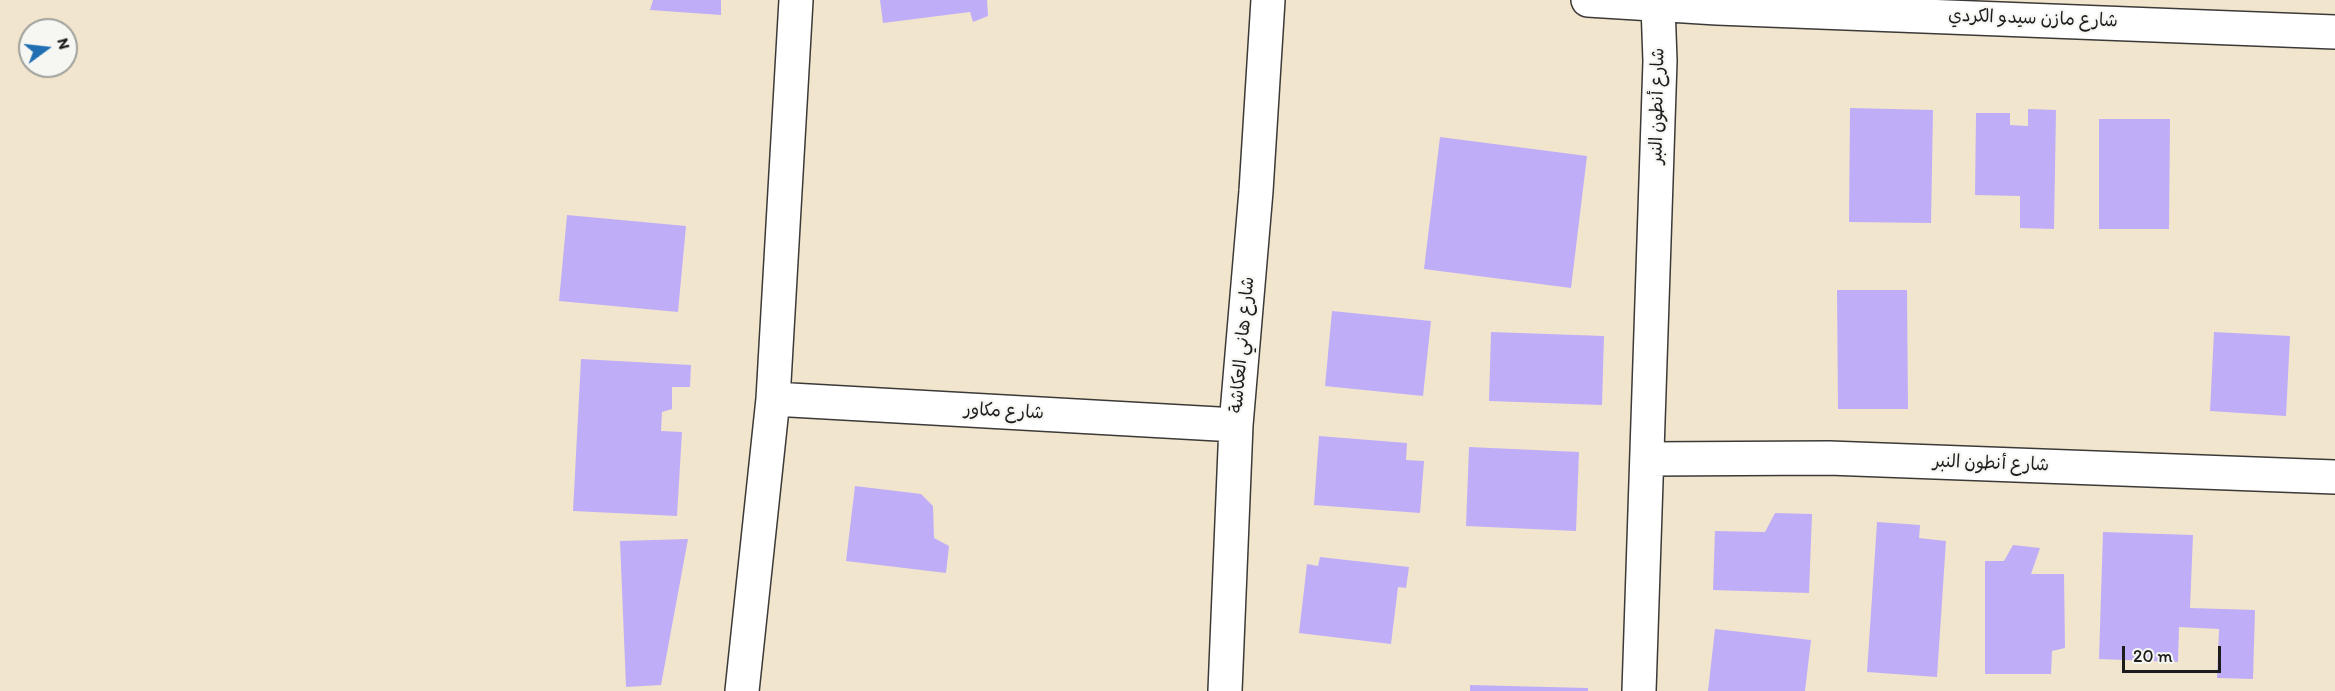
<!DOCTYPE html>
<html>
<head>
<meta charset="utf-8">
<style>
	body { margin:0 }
	#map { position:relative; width:2335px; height:691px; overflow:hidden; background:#f2e5cd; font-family:Itim,sans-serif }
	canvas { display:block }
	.north { position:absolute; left:18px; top:18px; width:60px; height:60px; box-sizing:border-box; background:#f6f6f2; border:2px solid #9f9f9c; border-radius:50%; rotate:75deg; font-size:16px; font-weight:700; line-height:24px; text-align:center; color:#1c1c1c }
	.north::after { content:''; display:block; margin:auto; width:21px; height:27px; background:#1f6fb2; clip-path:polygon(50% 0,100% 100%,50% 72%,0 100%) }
	.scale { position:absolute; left:2122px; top:646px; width:99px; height:27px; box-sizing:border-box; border:3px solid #1c1c1c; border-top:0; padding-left:8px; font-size:18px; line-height:21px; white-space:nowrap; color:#1c1c1c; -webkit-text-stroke:4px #f6f6f2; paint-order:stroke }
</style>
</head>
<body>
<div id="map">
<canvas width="2335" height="691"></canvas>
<div class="north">N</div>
<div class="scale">20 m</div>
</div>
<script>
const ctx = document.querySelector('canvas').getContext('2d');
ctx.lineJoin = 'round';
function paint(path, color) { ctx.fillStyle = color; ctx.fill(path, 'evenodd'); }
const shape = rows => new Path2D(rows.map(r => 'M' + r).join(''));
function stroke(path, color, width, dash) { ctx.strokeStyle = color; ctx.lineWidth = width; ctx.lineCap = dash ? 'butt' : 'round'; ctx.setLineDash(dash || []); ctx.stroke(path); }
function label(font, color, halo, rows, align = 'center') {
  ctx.font = font + ' Itim,"Playpen Sans Arabic",sans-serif'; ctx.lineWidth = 4.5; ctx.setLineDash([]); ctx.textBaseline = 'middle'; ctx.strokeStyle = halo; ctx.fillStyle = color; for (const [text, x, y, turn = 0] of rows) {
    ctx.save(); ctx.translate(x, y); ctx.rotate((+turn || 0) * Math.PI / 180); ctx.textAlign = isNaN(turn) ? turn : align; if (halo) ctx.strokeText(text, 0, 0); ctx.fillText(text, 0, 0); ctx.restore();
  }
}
const building = shape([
	[653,0,721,0,721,15,650,10],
	[880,0,987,0,988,16,973,22,970,12,883,23],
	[1850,108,1933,110,1931,223,1849,222],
	[2028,109,2056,110,2054,229,2020,228,2020,196,1975,195,1976,113,2010,113,2010,125,2028,126],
	[2099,119,2170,119,2169,229,2099,229],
	[1440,137,1587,156,1571,288,1424,269],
	[567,215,686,226,678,312,559,301],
	[1837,290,1907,290,1908,409,1838,409],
	[1332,311,1431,321,1423,396,1325,386],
	[1491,332,1604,336,1602,405,1489,401],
	[2214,332,2290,336,2286,416,2210,411],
	[581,359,691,365,690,387,672,387,672,409,662,412,661,431,682,432,677,516,573,511],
	[1319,436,1407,443,1406,460,1424,461,1420,513,1314,505],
	[1469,447,1579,452,1576,531,1466,526],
	[855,486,921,494,933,506,934,538,949,546,946,573,846,561],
	[1775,513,1812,514,1809,593,1713,590,1715,531,1765,532],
	[1877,522,1920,525,1919,538,1946,541,1937,677,1867,672],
	[2103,532,2193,535,2190,608,2255,610,2253,679,2217,678,2219,629,2179,627,2178,662,2099,659],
	[688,539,661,685,626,687,620,541],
	[2013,545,2040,548,2031,574,2064,574,2065,648,2052,651,2051,674,1985,674,1985,561,2004,561],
	[1320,557,1409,567,1406,588,1398,587,1391,644,1299,633,1307,564,1318,566],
	[1715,629,1811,640,1805,691,1708,691],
	[1470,685,1588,688,1588,691,1470,691]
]);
const minor = shape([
	[1588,0,1717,8,2335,32],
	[773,399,1236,425],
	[1648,459,1829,458,2335,477],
	[742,691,773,399,796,0],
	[1225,691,1236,425,1256,191,1268,0],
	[1639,691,1660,61,1658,5]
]);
const streetNames = [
	["شارع مازن سيدو الكردي",2033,19,2],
	["شارع أنطون النبر",1658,106,-89],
	["شارع هاني العكاشة",1243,345,-85],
	["شارع مكاور",1004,412,3],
	["شارع أنطون النبر",1991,464,2]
];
paint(building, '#bfaef7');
stroke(minor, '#3c3a37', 36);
stroke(minor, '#fff', 33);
label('18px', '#1c1c1c', '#f6f6f2', streetNames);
</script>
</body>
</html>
